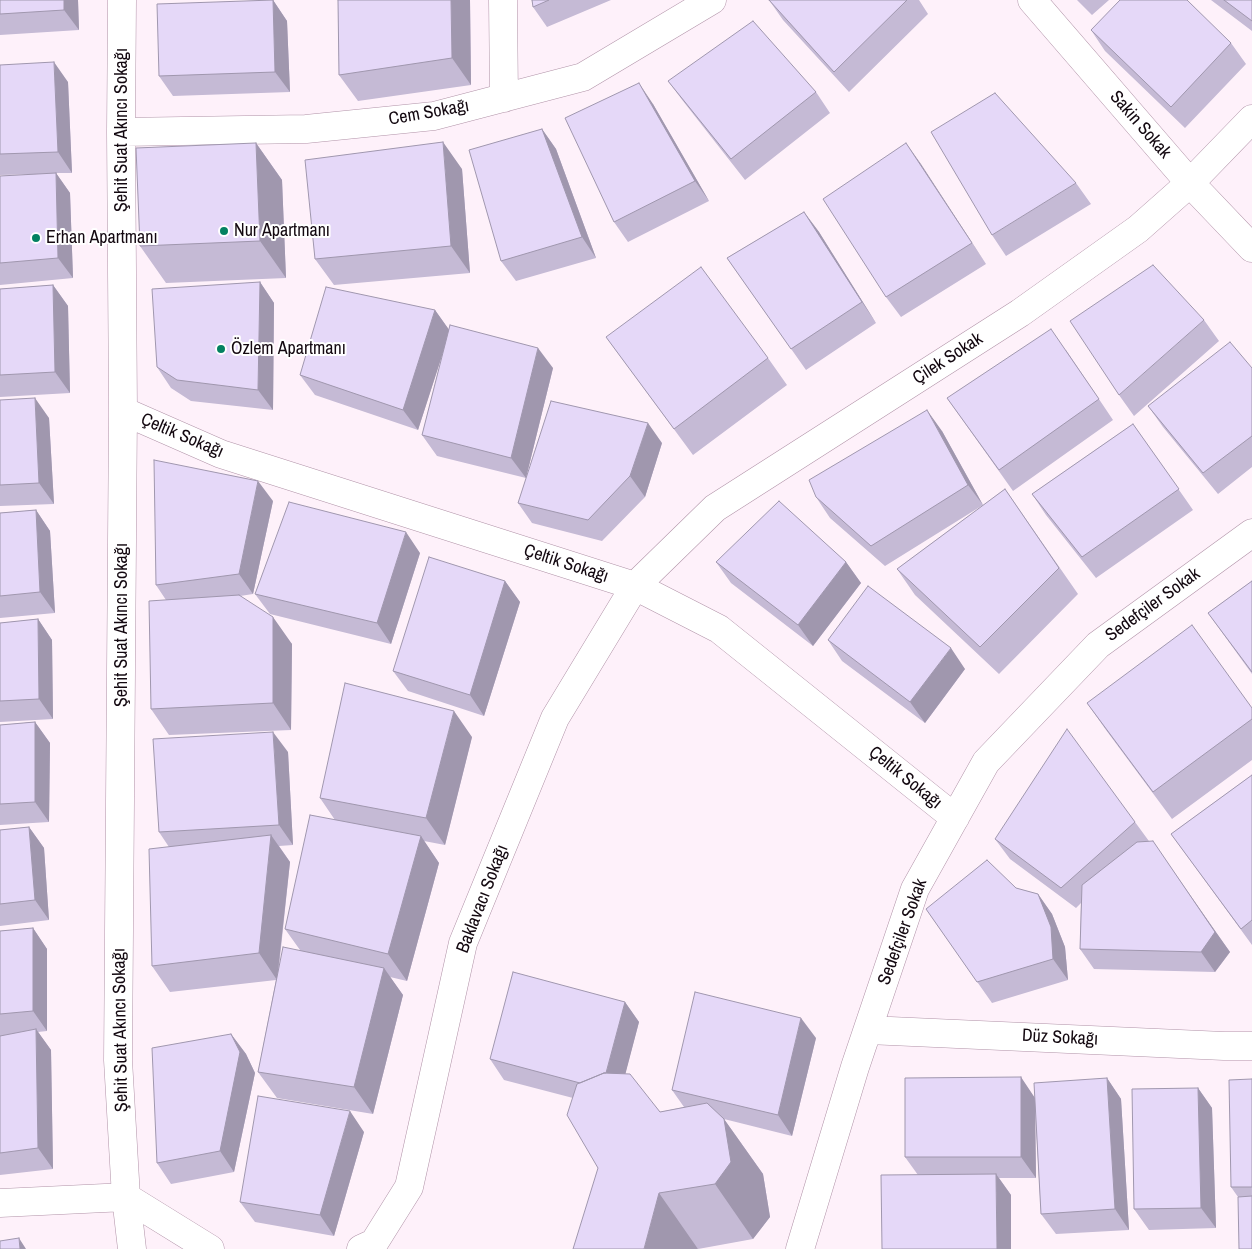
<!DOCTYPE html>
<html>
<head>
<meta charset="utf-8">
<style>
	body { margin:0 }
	canvas { display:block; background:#fef1fa }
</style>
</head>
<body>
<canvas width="1252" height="1249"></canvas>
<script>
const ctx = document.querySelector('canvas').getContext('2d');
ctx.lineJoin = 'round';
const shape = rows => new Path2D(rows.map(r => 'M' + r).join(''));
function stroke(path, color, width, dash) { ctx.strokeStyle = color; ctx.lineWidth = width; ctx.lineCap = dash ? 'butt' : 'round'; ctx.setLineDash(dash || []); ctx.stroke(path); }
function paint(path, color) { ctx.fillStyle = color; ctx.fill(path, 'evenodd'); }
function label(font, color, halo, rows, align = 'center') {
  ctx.font = font + ' "Archivo Narrow",sans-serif'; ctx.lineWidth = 4; ctx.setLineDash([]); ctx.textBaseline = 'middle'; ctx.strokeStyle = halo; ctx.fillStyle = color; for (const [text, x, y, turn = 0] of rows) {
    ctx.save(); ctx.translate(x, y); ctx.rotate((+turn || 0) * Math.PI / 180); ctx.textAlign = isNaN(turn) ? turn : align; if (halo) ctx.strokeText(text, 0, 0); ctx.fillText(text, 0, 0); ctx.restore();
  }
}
const minor = shape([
	[122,0,121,132,123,411,118,1060,126,1197,132,1249],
	[503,0,504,98],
	[1032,0,1190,183,1252,248],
	[121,132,306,129,434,116,583,77,712,0],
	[123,411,221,454,635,586,719,629,955,818],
	[868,1030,1224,1046,1252,1046],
	[0,1203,126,1197,210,1249],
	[361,1249,374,1243,409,1187,463,943,555,718,635,586,715,508,1020,313,1138,229,1190,183,1252,119],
	[800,1249,855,1067,915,889,986,762,1098,645,1252,533]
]);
const wall = shape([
	[0,0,78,0,79,30,0,35],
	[273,0,287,21,290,92,173,96,159,76],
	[338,0,470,0,471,85,358,101,339,75],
	[532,0,611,0,547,27,533,7],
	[769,0,919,0,928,14,849,92,783,20],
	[1077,0,1109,0,1092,15],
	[1211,0,1252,0,1252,31],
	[1091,30,1231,43,1246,64,1185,128,1105,51],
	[0,65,68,82,72,173,56,173,70,193,73,278,0,285,0,176,42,174,0,175],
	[668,81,816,92,830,113,745,180,683,101],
	[653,104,709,201,628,242,614,222],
	[542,129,556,149,596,258,516,281,501,261],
	[256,143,282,180,286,278,166,283,140,246],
	[906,143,986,264,901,317,886,297],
	[462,169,470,273,334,285,315,259],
	[1076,183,1091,204,1006,256,992,235],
	[804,212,819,232,876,323,806,370,727,258],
	[260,282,274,303,273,410,191,401,171,388,157,367],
	[53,285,68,306,70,393,0,397,0,289],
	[435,310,449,330,553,368,526,478,437,456,422,435,445,346,418,430,315,395,300,375],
	[1204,320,1219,341,1134,416,1119,395],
	[606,337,768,358,787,385,693,455],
	[1066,350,1113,420,1013,491,947,398],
	[1252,368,1252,467,1218,494,1163,427,1148,406],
	[0,400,49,418,54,504,0,506],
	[1133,424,1193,510,1096,578,1046,515,1032,494],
	[942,431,983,505,885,566,830,518,816,497],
	[662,443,645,497,602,541,532,523,518,503],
	[1005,489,1078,594,999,674,915,595,897,569],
	[273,501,253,594,240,596,292,644,291,730,169,735,151,709,166,600,156,585],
	[36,510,50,531,55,613,0,618,0,513],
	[420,553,391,644,270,614,255,594],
	[716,562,846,562,861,583,813,646,731,583],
	[505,581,520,602,484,716,408,691,393,671],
	[1252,581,1252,674,1208,613],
	[38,619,52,640,53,719,0,722,0,623],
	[828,640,965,669,925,723,842,661],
	[1087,703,1252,708,1252,760,1172,819,1106,730],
	[35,722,50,743,49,822,0,825,0,725],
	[472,737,445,845,424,841,439,863,407,981,390,977,403,995,373,1114,277,1098,258,1072,276,980,170,992,152,966,169,847,159,832,288,752,293,845,279,846,290,862,279,967,300,950,285,929,335,820,320,798],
	[1252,775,1252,945,1171,834],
	[1135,822,1230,952,1215,972,1094,969,1080,949,1081,903,1076,908,1010,859,995,839],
	[29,827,44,848,49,920,0,926,0,830],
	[1016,888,1038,894,1052,914,1065,947,1068,980,992,1003,926,909],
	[33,928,47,949,47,1031,38,1032,51,1050,53,1169,0,1175,0,931],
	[625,1002,639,1022,625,1074,660,1112,684,1107,672,1090,816,1038,792,1136,724,1119,763,1174,770,1217,753,1239,698,1249,598,1168,573,1098,504,1080,490,1059],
	[231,1034,246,1054,255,1073,234,1172,171,1184,157,1163],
	[1107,1078,1121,1099,1129,1230,1056,1234,1041,1214,1035,1110,1036,1178,999,1178,1011,1195,918,1175,905,1157,1035,1097],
	[1252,1079,1252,1249,1238,1197,1231,1187],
	[1198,1088,1212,1108,1216,1228,1149,1230,1134,1209],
	[364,1132,334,1236,255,1222,240,1202]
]);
const shadedWall = shape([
	[64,0,78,0,79,30,64,10],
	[273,0,287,21,290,92,275,72],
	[451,0,470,0,471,85,452,58],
	[54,62,68,82,72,173,58,152],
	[639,83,653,104,709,201,695,181],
	[542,129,556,149,596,258,582,237],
	[443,142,462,169,470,273,451,246],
	[256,143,282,180,286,278,260,241],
	[906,143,921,164,986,264,972,243],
	[56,173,70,193,73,278,58,258],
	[804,212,819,232,876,323,862,302],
	[260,282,274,303,273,410,258,390],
	[53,285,68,306,70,393,55,372],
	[435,310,450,331,418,430,403,410],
	[538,348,553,368,526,478,511,458],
	[35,398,49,418,54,504,39,483],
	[927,410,942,431,983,505,968,485],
	[648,423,662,443,645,497,630,476],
	[258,481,273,501,253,594,239,574],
	[36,510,50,531,55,613,40,592],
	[406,532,420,553,391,644,377,623],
	[846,562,861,583,813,646,798,625],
	[505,581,520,602,484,716,470,695],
	[273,617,292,644,291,730,273,703],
	[38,619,52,640,53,719,39,699],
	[951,648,965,669,925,723,910,702],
	[454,711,472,737,445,845,426,818],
	[35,722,50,743,49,822,35,802],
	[273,732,288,752,293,845,279,825],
	[29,827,44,848,49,920,35,900],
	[271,835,290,862,277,980,259,953],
	[421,836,439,863,407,981,388,954],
	[1167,862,1230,952,1215,972,1201,952],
	[1038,894,1052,914,1065,947,1068,980,1053,959],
	[33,928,47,949,47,1031,33,1011],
	[384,968,403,995,373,1114,354,1087],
	[625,1002,639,1022,616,1110,602,1089],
	[801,1018,816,1038,792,1136,778,1115],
	[36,1029,51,1050,53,1169,38,1148],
	[231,1034,246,1054,255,1073,234,1172,220,1151],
	[1021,1077,1035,1098,1036,1178,1021,1157],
	[1107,1078,1121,1099,1129,1230,1115,1209],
	[1198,1088,1212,1108,1216,1228,1201,1208],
	[350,1111,364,1132,334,1236,320,1215],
	[724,1119,763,1174,770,1217,753,1239,715,1184],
	[996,1174,1011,1195,1011,1249,997,1249],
	[659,1193,698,1249,644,1249],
	[19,1238,26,1249,20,1249]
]);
const building = shape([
	[0,0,64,0,64,10,0,14,0,0],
	[273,0,275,72,159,76,157,4,273,0],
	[338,0,451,0,452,58,339,75,338,0],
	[532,0,549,0,533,7,532,0],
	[769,0,907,0,834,72,769,0],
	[1120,0,1187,0,1231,43,1171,107,1091,30,1120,0],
	[1224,0,1252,0,1252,21,1224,0],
	[753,21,816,92,731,159,668,81,753,21],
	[54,62,58,152,0,154,0,65,54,62],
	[639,83,695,181,614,222,565,118,639,83],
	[995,93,1076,183,992,235,931,132,995,93],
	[542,129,582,237,501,261,469,150,542,129],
	[443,142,451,246,315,259,305,160,443,142],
	[256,143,260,241,140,246,136,148,256,143],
	[906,143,972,243,886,297,823,199,906,143],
	[56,173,58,258,0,263,0,176,56,173],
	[804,212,862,302,791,349,727,258,804,212],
	[1153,265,1204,320,1119,395,1070,321,1153,265],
	[701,267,768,358,674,429,606,337,701,267],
	[260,282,258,390,177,380,157,367,152,289,260,282],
	[53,285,55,372,0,375,0,289,53,285],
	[326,287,435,310,403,410,300,375,326,287],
	[450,325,538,348,511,458,422,435,450,325],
	[1051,329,1099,399,999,470,947,398,1051,329],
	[1230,342,1252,368,1252,436,1203,473,1148,406,1230,342],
	[35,398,39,483,0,485,0,400,35,398],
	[551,401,648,423,630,476,588,520,518,503,551,401],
	[927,410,968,485,871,546,816,497,809,480,927,410],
	[1133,424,1179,489,1082,557,1032,494,1133,424],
	[154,460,258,481,239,574,156,585,154,460],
	[1005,489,1059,568,980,647,897,569,1005,489],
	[779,501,846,562,798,625,716,562,779,501],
	[289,502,406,532,377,623,255,594,289,502],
	[36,510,40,592,0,596,0,513,36,510],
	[429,557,505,581,470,695,393,671,429,557],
	[1252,581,1252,672,1208,613,1252,581],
	[868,586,951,648,910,702,828,640,868,586],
	[239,595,273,617,273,703,151,709,149,601,239,595],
	[38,619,39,699,0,701,0,623,38,619],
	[1192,625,1252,708,1252,719,1153,792,1087,703,1192,625],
	[345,683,454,711,426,818,320,798,345,683],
	[35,722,35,802,0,804,0,725,35,722],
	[1067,729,1135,822,1061,888,995,839,1067,729],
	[273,732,279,825,159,832,153,739,273,732],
	[1252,775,1252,920,1241,929,1171,834,1252,775],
	[310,815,421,836,388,954,285,929,310,815],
	[29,827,35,900,0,904,0,830,29,827],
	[271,835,259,953,152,966,149,849,271,835],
	[1153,841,1215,932,1201,952,1080,949,1082,885,1137,842,1153,841],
	[987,860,1016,888,1038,894,1051,927,1053,959,977,982,926,909,987,860],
	[33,928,33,1011,0,1014,0,931,33,928],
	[283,947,384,968,354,1087,258,1072,283,947],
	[513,972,625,1002,606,1073,604,1073,580,1083,490,1059,513,972],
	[695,992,801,1018,778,1115,672,1090,695,992],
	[36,1029,38,1148,0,1153,0,1036,36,1029],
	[231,1034,240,1052,220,1151,157,1163,152,1048,231,1034],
	[604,1073,630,1074,660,1112,707,1103,724,1119,731,1162,715,1184,659,1193,644,1249,573,1249,598,1168,567,1115,577,1084,604,1073],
	[1021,1077,1021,1157,905,1157,905,1078,1021,1077],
	[1107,1078,1115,1209,1041,1214,1034,1083,1107,1078],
	[1252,1079,1252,1187,1231,1187,1229,1080,1252,1079],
	[1198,1088,1201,1208,1134,1209,1132,1089,1198,1088],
	[258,1096,350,1111,320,1215,240,1202,258,1096],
	[996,1174,997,1249,882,1249,881,1175,996,1174],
	[1252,1196,1252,1249,1239,1249,1238,1197,1252,1196],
	[19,1238,20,1249,0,1249,0,1241,19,1238]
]);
const markers = [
	[224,231,5,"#038161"],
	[36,238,5,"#038161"],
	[221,349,5,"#038161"]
];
const streetNames = [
	["Cem Sokağı",429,113,-10],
	["Sakin Sokak",1140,125,49],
	["Şehit Suat Akıncı Sokağı",122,130,-90],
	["Çilek Sokak",948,359,-33],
	["Çeltik Sokağı",182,436,23],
	["Çeltik Sokağı",566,564,18],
	["Sedefçiler Sokak",1153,605,-36],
	["Şehit Suat Akıncı Sokağı",122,625,-90],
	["Çeltik Sokağı",905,778,39],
	["Baklavacı Sokağı",483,899,-69],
	["Sedefçiler Sokak",903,932,-70],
	["Şehit Suat Akıncı Sokağı",121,1030,-91],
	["Düz Sokağı",1060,1038,3]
];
const poiNames = [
	["Nur Apartmanı",234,231],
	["Erhan Apartmanı",46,238],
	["Özlem Apartmanı",231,349]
];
stroke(minor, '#b193a8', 29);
stroke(minor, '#fff', 28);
paint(wall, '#c5bad5');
paint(shadedWall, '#a097ae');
paint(building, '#e5d8f8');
stroke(building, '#a097ae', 1);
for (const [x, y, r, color] of markers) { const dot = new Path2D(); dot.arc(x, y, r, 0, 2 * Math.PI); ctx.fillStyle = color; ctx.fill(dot); stroke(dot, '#fff', 2); }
label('18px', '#130810', '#fff', streetNames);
label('18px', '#130810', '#fff', poiNames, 'left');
</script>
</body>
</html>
